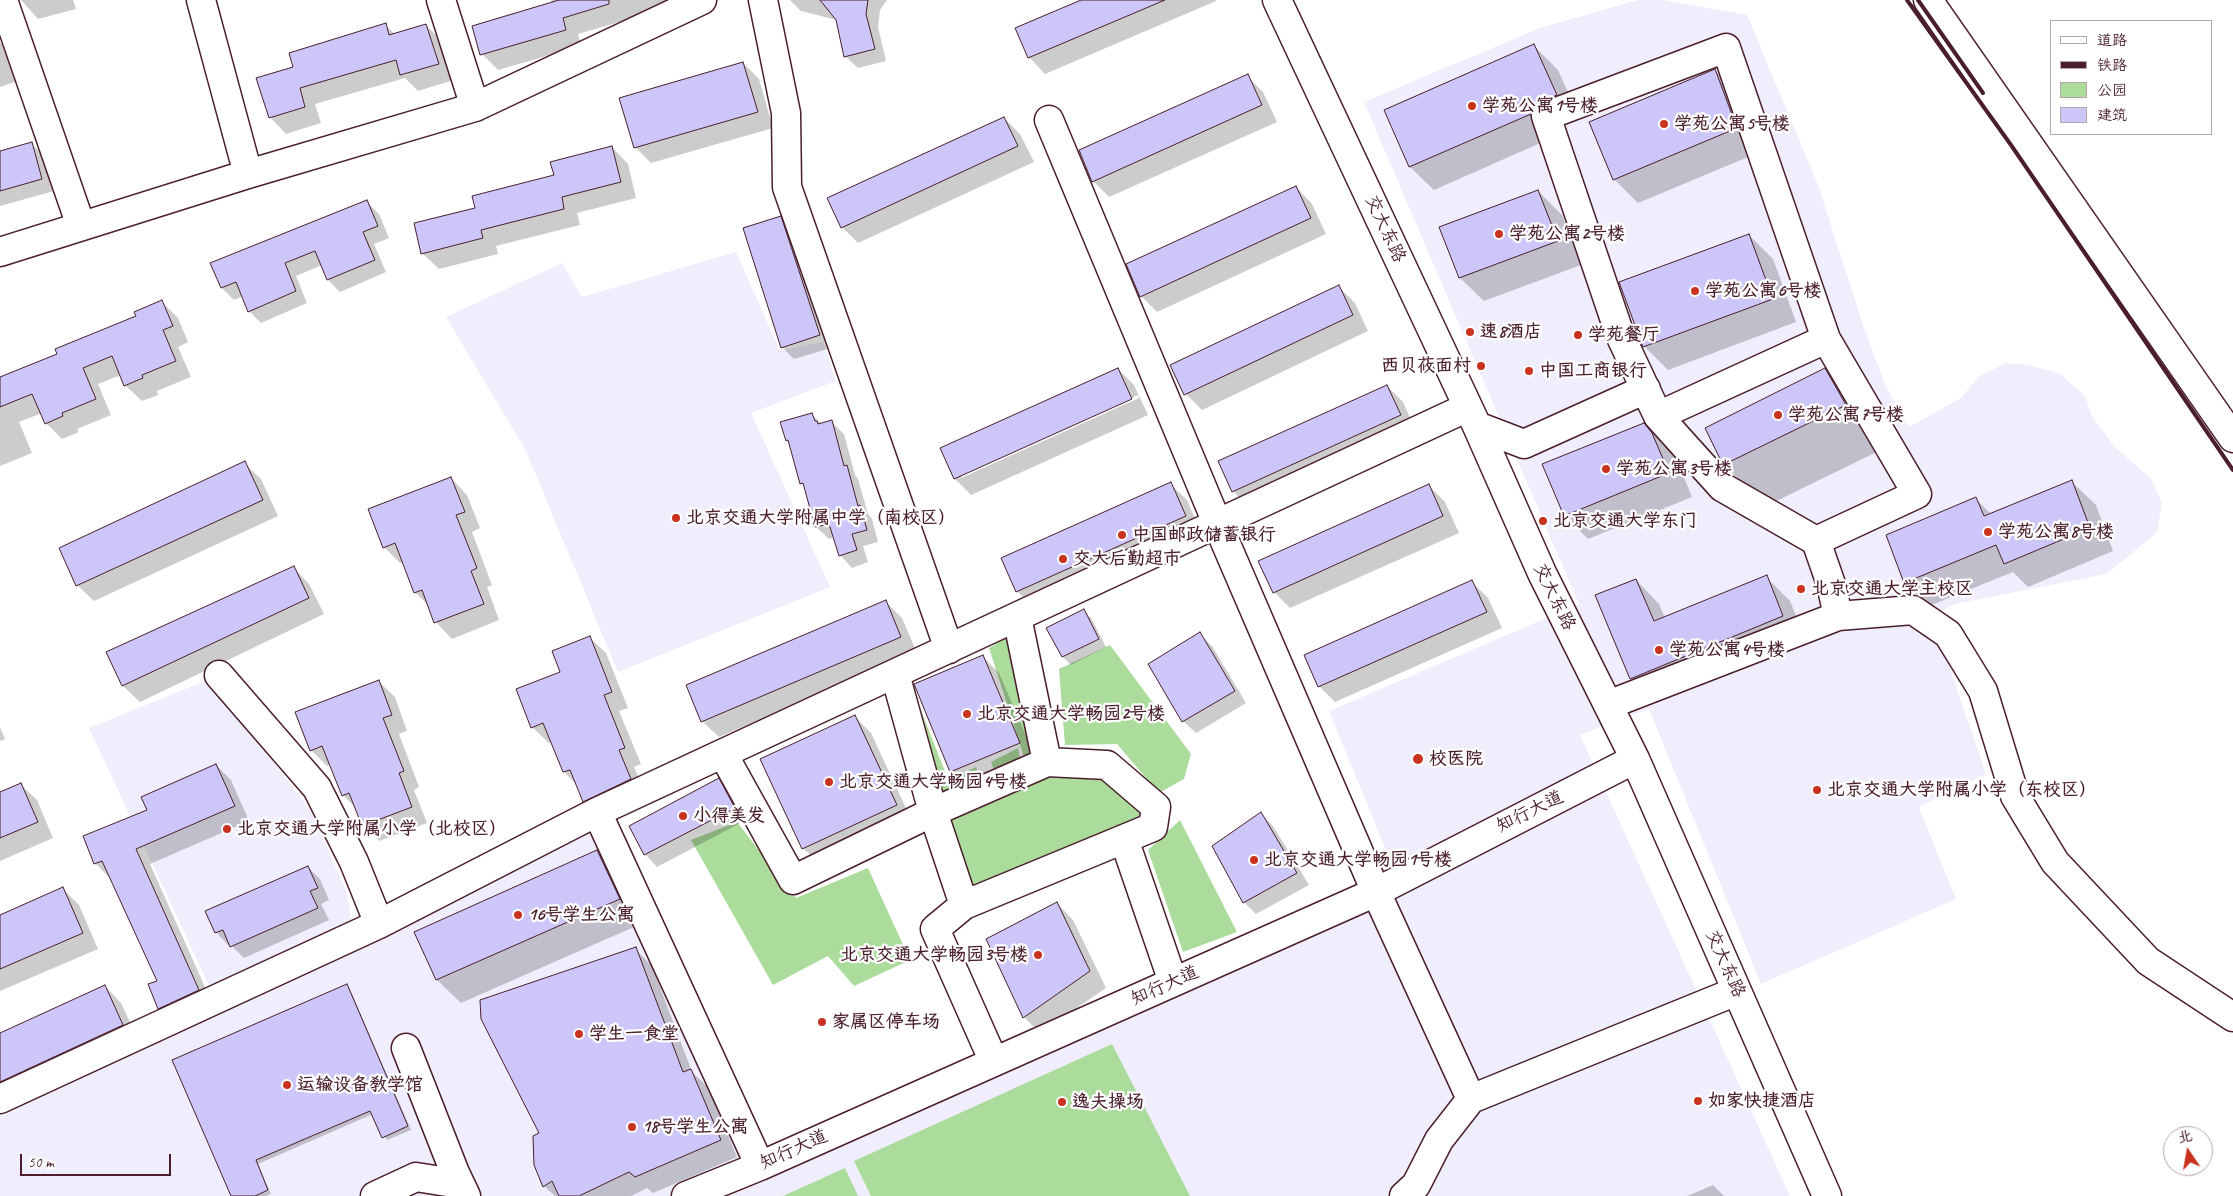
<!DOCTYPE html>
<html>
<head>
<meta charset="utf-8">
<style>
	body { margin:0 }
	#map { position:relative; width:2233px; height:1196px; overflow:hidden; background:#fff; font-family:Caveat,"LXGW WenKai TC",sans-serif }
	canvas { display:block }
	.legend { position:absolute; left:2050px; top:20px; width:162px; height:115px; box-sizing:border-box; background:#fff; border:1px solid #b7a5aa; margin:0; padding:6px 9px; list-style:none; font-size:15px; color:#4a1f2b }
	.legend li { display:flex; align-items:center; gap:10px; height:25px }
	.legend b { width:25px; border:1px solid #b7a5aa }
	.north { position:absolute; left:2163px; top:1126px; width:50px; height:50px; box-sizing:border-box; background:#fff; border:1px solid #b7a5aa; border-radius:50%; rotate:348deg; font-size:14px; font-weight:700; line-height:20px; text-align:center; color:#4a1f2b }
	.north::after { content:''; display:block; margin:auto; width:18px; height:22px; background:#c8321e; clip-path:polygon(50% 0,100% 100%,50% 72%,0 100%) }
	.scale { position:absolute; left:20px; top:1154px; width:151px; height:22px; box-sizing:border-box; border:2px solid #4a1f2b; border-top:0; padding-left:6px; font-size:15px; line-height:18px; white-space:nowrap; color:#4a1f2b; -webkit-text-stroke:4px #fff; paint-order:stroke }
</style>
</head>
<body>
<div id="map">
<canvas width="2233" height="1196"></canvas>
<ul class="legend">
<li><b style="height:6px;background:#fff"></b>道路</li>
<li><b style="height:6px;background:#4a1f2b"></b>铁路</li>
<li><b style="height:14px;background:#acdc9c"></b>公园</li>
<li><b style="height:14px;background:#cdc6f9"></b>建筑</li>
</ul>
<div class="north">北</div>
<div class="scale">50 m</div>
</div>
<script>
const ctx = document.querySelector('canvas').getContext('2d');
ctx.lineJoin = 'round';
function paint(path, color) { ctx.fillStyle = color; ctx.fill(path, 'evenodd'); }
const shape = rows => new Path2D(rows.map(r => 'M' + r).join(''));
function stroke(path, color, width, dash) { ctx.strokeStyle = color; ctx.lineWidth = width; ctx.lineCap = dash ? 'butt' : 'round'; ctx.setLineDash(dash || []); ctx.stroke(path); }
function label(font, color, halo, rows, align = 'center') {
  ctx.font = font + ' Caveat,"LXGW WenKai TC",sans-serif'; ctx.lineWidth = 4.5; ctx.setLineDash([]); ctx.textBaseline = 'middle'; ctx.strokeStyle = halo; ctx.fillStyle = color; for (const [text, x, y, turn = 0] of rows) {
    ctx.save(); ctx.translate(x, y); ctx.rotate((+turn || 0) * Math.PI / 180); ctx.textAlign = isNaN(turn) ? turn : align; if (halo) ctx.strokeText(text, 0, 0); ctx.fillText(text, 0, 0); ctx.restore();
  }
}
const built = shape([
	[1638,0,1662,0,1747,15,1818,185,1863,325,1885,385,1909,427,1961,398,1978,377,2006,363,2028,365,2059,373,2085,396,2092,416,2114,446,2151,479,2162,503,2157,532,2107,574,1954,604,1914,626,1932,635,1943,648,1986,774,1919,807,1956,899,1761,984,1649,709,1580,735,1790,1196,0,1196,0,1095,213,994,89,728,210,679,310,810,346,890,353,928,597,812,762,1152,1393,868,1329,711,1579,604,1364,102,1540,28],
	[736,252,780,351,823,342,836,381,751,413,830,587,618,672,525,449,446,317,562,263,582,297]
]);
const green = shape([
	[1012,634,1040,751,1025,760,989,648],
	[1110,645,1191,754,1184,779,1159,793,1117,744,1065,745,1059,669],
	[910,683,954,794,939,800],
	[1018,748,1020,759,995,773,991,762],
	[976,767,981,780,957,791,952,779],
	[1047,771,1098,773,1142,807,1140,820,968,889,943,817],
	[1180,820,1237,932,1183,952,1148,850],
	[737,822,796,898,868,868,910,960,854,986,828,956,773,985,691,840],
	[1112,1044,1190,1196,871,1196,854,1161],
	[845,1168,858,1196,783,1196]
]);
const shadow = shape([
	[21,0,73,0,76,9,38,19],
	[551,0,693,0,578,34,581,46,498,70,482,54,552,3],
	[790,0,887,0,880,10,878,27,886,61,858,68,845,56,837,20,801,11],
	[1084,0,1216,0,1216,1,1045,74,1029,57],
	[385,25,395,34,426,25,442,41,454,80,418,91,405,78,315,104,321,123,286,134,270,117,295,68],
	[0,42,6,48,15,82,0,87],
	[1534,46,1558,70,1580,119,1564,125,1557,130,1554,137,1434,190,1410,167,1386,111],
	[743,63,759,79,773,128,651,163,635,147],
	[1715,70,1738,94,1760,152,1638,203,1614,179],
	[1247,76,1263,92,1277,122,1109,197,1093,181],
	[1004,118,1020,134,1034,162,858,243,842,227],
	[32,144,44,156,54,191,0,206,0,153],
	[612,147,628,164,636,198,577,213,580,225,496,246,498,254,439,269,422,253,476,209,555,176],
	[1296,187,1312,204,1326,234,1157,312,1141,296],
	[1538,191,1562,215,1581,265,1484,301,1460,278,1441,227],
	[366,201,379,214,389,238,374,244,386,272,340,292,328,280,322,265,296,276,307,303,261,323,249,311,243,296,234,300,222,288],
	[780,218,793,230,831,348,794,359,782,347],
	[1749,235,1773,259,1796,322,1668,370,1644,346],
	[1339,287,1355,303,1368,331,1202,410,1186,394],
	[162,302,178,318,188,342,178,347,191,377,157,391,158,395,142,401,125,385,121,375,98,384,111,415,77,429,79,432,62,439,46,423,42,413,19,422,32,453,0,466,0,378,58,354,138,316],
	[1118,369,1134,385,1148,415,971,495,955,479,942,449],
	[1138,395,1139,398,961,478,961,475],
	[1825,370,1867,412,1887,447,1766,506,1724,465,1706,428],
	[1387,386,1403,402,1416,431,1249,507,1233,491],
	[812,415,822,424,831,421,844,434,855,475,858,479,868,514,872,519,878,542,863,546,868,562,852,568,840,555,834,537,829,539,816,527,806,488,801,483,791,444,787,440],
	[1644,424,1676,458,1692,497,1588,539,1565,516,1544,465],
	[244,463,261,479,278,516,94,601,77,585],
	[451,478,467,495,480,528,472,532,492,585,487,587,499,620,452,639,436,622,429,606,415,592,404,562,400,563,384,547],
	[2072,482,2096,505,2113,551,2028,587,2013,572,1929,606,1905,583,1888,536,1976,499,1991,514],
	[1170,484,1187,500,1201,533,1033,607,1017,591],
	[1429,486,1445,502,1459,533,1290,608,1274,592],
	[293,567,309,584,324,614,140,702,123,686,108,652],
	[1766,577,1790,601,1806,640,1655,702,1631,678,1636,580,1659,604,1665,618],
	[1472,582,1488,598,1502,628,1335,702,1319,686],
	[886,602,902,618,917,653,719,737,702,721],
	[1083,610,1091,618,1106,647,1071,665,1063,657,1048,629],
	[1200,634,1212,646,1246,703,1196,733,1183,721],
	[589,637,606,653,628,708,619,711,641,764,634,767,646,795,600,817,584,801,577,785,564,772,552,742,549,743,532,727,562,672],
	[983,657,999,673,1036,759,967,788,951,772,916,685],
	[378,681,395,697,407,731,399,734,419,787,414,790,427,823,379,841,363,825,357,809,343,795,331,765,327,766,311,750],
	[854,716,871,733,912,821,820,864,803,848],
	[0,727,5,739,0,741],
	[216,765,231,780,249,821,150,864,213,1005,174,1023,159,1008,158,981,110,878,95,863,148,811],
	[719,780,731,792,746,820,657,867,645,854,631,827],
	[20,784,37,800,53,838,0,861,0,793],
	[1261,814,1273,826,1309,885,1256,914,1244,902],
	[597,852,621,876,643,923,461,1003,437,980,416,932],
	[308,867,320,879,329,900,321,904,329,920,244,958,230,944,228,945,216,932],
	[63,889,79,905,98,949,0,991,0,916],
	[1057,903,1073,920,1106,988,1040,1033,1024,1017],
	[635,949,652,966,692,1072,708,1087,737,1157,653,1193,647,1188,631,1196,555,1196,544,1186,541,1134],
	[105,986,121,1003,139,1041,0,1105,0,1034],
	[346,986,350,989,411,1130,387,1140,373,1114,258,1164,271,1194,266,1196,233,1196],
	[1713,1185,1724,1196,1687,1196]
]);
const building = shape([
	[559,0,609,0,609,4,563,18,566,30,480,55,472,26,559,0],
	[820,0,868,0,866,14,875,49,844,57,836,20,820,0],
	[1081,0,1165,0,1028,58,1015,28,1081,0],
	[386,23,389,35,426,24,439,64,400,75,396,60,300,88,305,107,269,118,256,78,293,67,289,53,386,23],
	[1534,44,1557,95,1540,102,1534,106,1531,114,1409,167,1384,110,1534,44],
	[743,62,758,112,634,148,619,98,743,62],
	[1715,69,1737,128,1613,180,1589,122,1715,69],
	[1248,74,1262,105,1092,182,1079,150,1248,74],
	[1004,117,1018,146,841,228,827,198,1004,117],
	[32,142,42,179,0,191,0,151,32,142],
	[612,146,621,182,562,197,564,209,481,230,483,238,421,254,414,223,475,208,472,196,554,175,550,162,612,146],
	[1296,186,1311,218,1140,297,1126,264,1296,186],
	[1538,190,1558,241,1459,278,1439,227,1538,190],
	[367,200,378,226,363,232,375,260,327,280,315,251,285,263,296,291,248,312,236,282,221,288,210,263,367,200],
	[781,216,820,335,781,348,743,228,781,216],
	[1749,234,1773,299,1643,347,1619,282,1749,234],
	[1339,285,1353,315,1184,395,1170,365,1339,285],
	[162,300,173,326,163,330,176,361,142,375,143,378,124,386,112,356,83,368,96,399,62,413,63,416,45,424,32,394,0,407,0,377,57,354,55,349,136,316,134,312,162,300],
	[1118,368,1132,399,954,479,940,448,1118,368],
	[1825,368,1846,405,1723,465,1705,428,1825,368],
	[1387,385,1401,415,1232,492,1218,461,1387,385],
	[812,413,815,421,817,421,818,424,832,420,844,466,847,465,858,506,860,505,867,530,852,534,857,550,839,556,829,524,815,527,803,483,800,484,788,440,786,441,780,422,812,413],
	[1644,423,1652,433,1669,473,1564,516,1542,464,1644,423],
	[245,461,263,500,76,586,59,548,245,461],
	[451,477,465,512,456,515,477,568,471,571,484,604,434,623,422,590,414,593,395,543,383,548,368,509,451,477],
	[2072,480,2090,528,2004,564,1996,545,1904,583,1886,535,1976,497,1984,516,2072,480],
	[1171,482,1186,516,1016,592,1001,558,1171,482],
	[1429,484,1443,516,1273,593,1258,561,1429,484],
	[294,566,309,598,122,686,106,652,294,566],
	[1767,575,1783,616,1630,679,1595,595,1636,579,1654,621,1767,575],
	[1472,580,1487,612,1318,687,1304,655,1472,580],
	[886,600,901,637,701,722,686,685,886,600],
	[1084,609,1099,639,1062,657,1046,628,1084,609],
	[1200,632,1235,691,1182,722,1148,664,1200,632],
	[590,636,612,692,604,695,625,748,619,750,631,779,583,802,570,770,563,772,543,723,531,728,516,689,560,672,552,651,590,636],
	[983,655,1020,743,950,772,914,684,983,655],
	[379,680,392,715,383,718,404,771,399,773,412,807,362,826,349,793,342,796,322,746,310,751,295,712,379,680],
	[855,715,897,805,802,849,760,759,855,715],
	[216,764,235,806,136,849,199,990,158,1009,148,984,157,981,102,861,94,864,83,836,147,810,141,797,216,764],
	[719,778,735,808,644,855,629,826,719,778],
	[21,783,38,822,0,838,0,792,21,783],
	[1261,812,1297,873,1243,903,1212,846,1261,812],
	[597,850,620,899,436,980,414,932,597,850],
	[308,866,318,888,310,891,318,908,230,947,223,930,215,933,205,911,308,866],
	[63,887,83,933,0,969,0,915,63,887],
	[1057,902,1090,971,1023,1018,986,939,1057,902],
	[636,947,683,1072,691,1069,721,1140,635,1177,629,1172,579,1196,559,1196,552,1181,543,1187,534,1165,533,1136,539,1133,481,1019,480,1000,636,947],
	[347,984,408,1126,382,1138,370,1111,256,1160,268,1190,255,1196,231,1196,172,1060,347,984],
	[105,985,123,1025,0,1082,0,1033,105,985]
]);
const minor = shape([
	[3,0,81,226],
	[201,0,248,174],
	[441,0,475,107],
	[763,0,786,113,787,187,949,649],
	[1277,0,1477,426,1542,573,1635,759,1827,1196],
	[1928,0,2233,438],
	[1049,120,1217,523,1376,892,1471,1099],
	[0,252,248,174,475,107,702,0],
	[1826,339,1658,416,1722,487,1816,541,1831,584,1838,616],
	[1658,416,1620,335,1546,116,1726,48,1826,339,1917,494,1816,541],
	[1477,426,1524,444,1646,389],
	[219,675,317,788,354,862,379,924],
	[1608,705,1838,616,1913,610,1948,634,1983,691,2015,796,2055,862,2148,961,2233,1017],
	[723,754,793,880,933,812,895,674],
	[597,812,760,1166],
	[1124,839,1173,982],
	[964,905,1153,827,1156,807,1107,765,1047,762],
	[406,1048,455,1173,466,1196],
	[994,1062,935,929,964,905,933,812,1047,762,1017,617],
	[0,1099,379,924,597,812,1468,407],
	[375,1196,416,1177,460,1184],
	[686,1196,760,1166,1376,892,1635,759],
	[1404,1196,1416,1185,1439,1140,1471,1099,1737,991]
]);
const rail = shape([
	[1907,0,2011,145,2233,470],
	[1918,0,1983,93]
]);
const markers = [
	[1472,106,5,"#c8321e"],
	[1664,124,5,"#c8321e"],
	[1499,234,5,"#c8321e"],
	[1695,291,5,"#c8321e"],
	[1470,332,5,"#c8321e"],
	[1578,335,5,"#c8321e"],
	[1481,366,5,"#c8321e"],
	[1529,371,5,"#c8321e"],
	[1778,415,5,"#c8321e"],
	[1606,469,5,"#c8321e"],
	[676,518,5,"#c8321e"],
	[1543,521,5,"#c8321e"],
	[1988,532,5,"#c8321e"],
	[1122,535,5,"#c8321e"],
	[1063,559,5,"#c8321e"],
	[1801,589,5,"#c8321e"],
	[1659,650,5,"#c8321e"],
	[967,714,5,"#c8321e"],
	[1418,759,6,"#c8321e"],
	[829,782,5,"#c8321e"],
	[1817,790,5,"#c8321e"],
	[683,816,5,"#c8321e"],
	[227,829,5,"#c8321e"],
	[1254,860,5,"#c8321e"],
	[518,915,5,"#c8321e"],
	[1038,955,5,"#c8321e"],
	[822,1022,5,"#c8321e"],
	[579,1034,5,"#c8321e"],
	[287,1085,5,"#c8321e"],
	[1698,1101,5,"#c8321e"],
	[1062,1102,5,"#c8321e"],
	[632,1127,5,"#c8321e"]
];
const poiNames = [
	["学苑公寓1号楼",1482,106],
	["学苑公寓5号楼",1674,124],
	["学苑公寓2号楼",1509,234],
	["学苑公寓6号楼",1705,291],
	["速8酒店",1480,332],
	["学苑餐厅",1588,335],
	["西贝莜面村",1471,366,"right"],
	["中国工商银行",1539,371],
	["学苑公寓7号楼",1788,415],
	["学苑公寓3号楼",1616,469],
	["北京交通大学附属中学（南校区）",686,518],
	["北京交通大学东门",1553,521],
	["学苑公寓8号楼",1998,532],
	["中国邮政储蓄银行",1132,535],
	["交大后勤超市",1073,559],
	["北京交通大学主校区",1811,589],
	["学苑公寓4号楼",1669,650],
	["北京交通大学畅园2号楼",977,714],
	["校医院",1429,759],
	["北京交通大学畅园4号楼",839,782],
	["北京交通大学附属小学（东校区）",1827,790],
	["小得美发",693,816],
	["北京交通大学附属小学（北校区）",237,829],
	["北京交通大学畅园1号楼",1264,860],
	["16号学生公寓",528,915],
	["北京交通大学畅园3号楼",1028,955,"right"],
	["家属区停车场",832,1022],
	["学生一食堂",589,1034],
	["运输设备教学馆",297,1085],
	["如家快捷酒店",1708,1101],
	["逸夫操场",1072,1102],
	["18号学生公寓",642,1127]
];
const streetNames = [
	["交大东路",1385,229,65],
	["交大东路",1554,597,64],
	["知行大道",1530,812,-26],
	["交大东路",1725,964,66],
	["知行大道",1165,986,-24],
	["知行大道",794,1150,-24]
];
paint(built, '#f0eefd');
paint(green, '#acdc9c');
paint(shadow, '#0003');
paint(building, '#cdc6f9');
stroke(building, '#4a1f2b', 1);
stroke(minor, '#4a1f2b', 31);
stroke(minor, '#fff', 28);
stroke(rail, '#4a1f2b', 4);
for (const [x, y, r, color] of markers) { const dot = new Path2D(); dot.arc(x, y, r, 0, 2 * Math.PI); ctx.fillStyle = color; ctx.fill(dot); stroke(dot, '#fff', 2); }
label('bold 18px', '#4a1f2b', '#fff', poiNames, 'left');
label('18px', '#4a1f2b', '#fff', streetNames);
</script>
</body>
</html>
